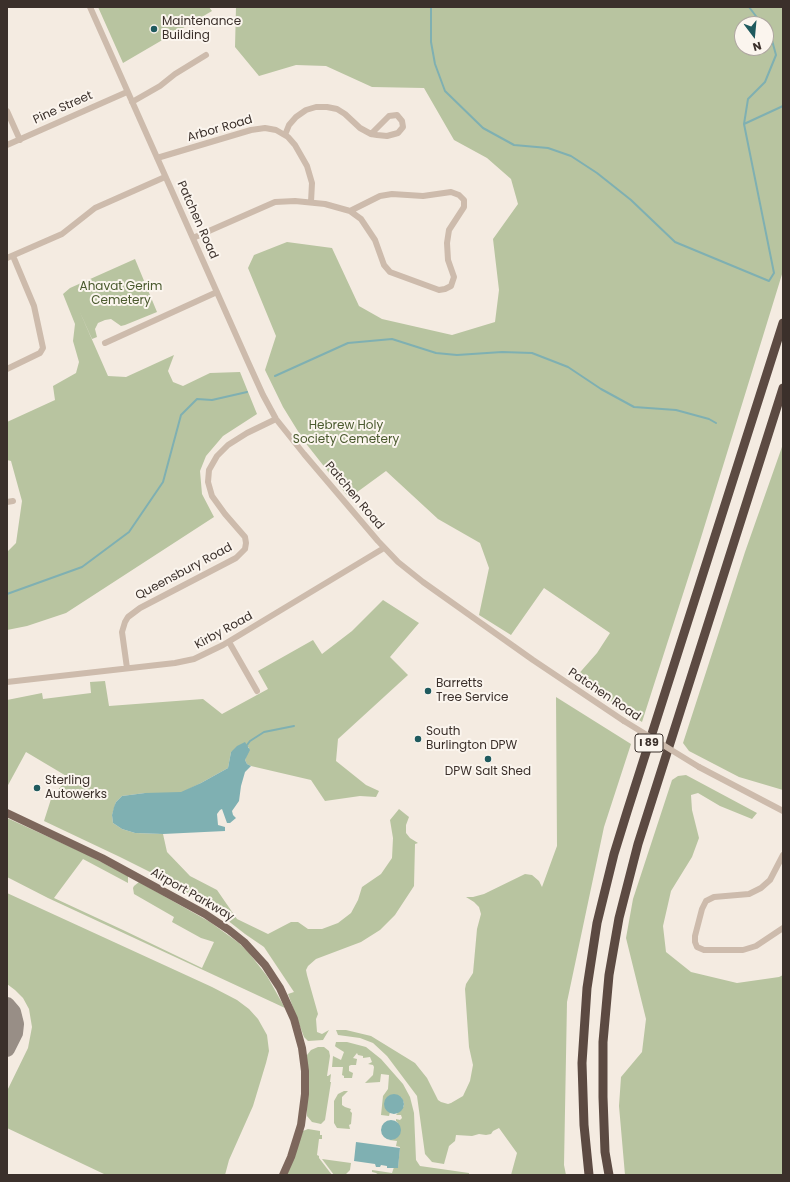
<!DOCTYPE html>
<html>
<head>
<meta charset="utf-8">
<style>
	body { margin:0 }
	#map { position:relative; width:790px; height:1182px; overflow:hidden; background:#f4ebe1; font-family:Poppins,sans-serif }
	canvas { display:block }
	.frame { position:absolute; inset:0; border:8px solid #3b302b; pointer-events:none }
	.north { position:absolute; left:734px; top:16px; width:40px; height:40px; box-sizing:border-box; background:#fbf5ee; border:1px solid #aea6a0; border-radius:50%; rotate:164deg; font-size:11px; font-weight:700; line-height:16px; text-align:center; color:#3b302b }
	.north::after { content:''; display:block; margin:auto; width:14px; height:18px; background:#1f5a5e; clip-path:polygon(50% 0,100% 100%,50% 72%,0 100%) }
</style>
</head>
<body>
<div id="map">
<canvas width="790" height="1182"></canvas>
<div class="frame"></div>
<div class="north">N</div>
</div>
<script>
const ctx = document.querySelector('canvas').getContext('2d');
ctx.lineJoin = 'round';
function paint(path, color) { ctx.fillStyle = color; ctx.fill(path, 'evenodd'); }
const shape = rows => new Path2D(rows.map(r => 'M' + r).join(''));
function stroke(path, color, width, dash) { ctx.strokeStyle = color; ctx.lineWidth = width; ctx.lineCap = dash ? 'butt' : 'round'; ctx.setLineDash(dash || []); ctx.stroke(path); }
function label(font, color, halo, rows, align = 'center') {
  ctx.font = font + ' Poppins,sans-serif'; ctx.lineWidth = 4; ctx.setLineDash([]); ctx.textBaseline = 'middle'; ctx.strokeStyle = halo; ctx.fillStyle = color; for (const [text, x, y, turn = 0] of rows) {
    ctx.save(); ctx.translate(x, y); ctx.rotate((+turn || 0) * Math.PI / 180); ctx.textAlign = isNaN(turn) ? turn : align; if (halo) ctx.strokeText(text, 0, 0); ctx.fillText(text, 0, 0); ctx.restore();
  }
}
const green = shape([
	[98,7,209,7,212,11,123,63],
	[236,7,783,7,783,271,699,544,642,722,575,678,597,653,610,633,544,588,511,635,479,615,489,568,480,543,438,519,386,471,349,498,304,441,283,407,265,370,276,336,248,268,254,255,287,242,332,248,359,306,382,319,452,335,495,322,499,290,493,239,518,204,511,179,487,158,454,140,424,88,372,87,326,66,296,65,259,76,235,47],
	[742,24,766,24,766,48,742,48],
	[135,259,157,312,125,325,121,326,111,319,105,320,98,323,95,329,97,337,92,339,79,310,108,376,126,377,174,355,168,371,173,382,183,386,210,373,240,372,257,414,223,436,206,456,200,471,202,494,214,517,66,613,27,626,7,630,7,552,16,543,22,501,11,461,7,460,7,422,55,400,53,386,76,373,79,362,73,341,75,324,63,294,70,288],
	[783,444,783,790,739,777,689,751,683,743,745,552],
	[383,600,419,623,390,657,408,675,338,739,336,761,366,785,379,791,376,797,360,796,325,801,311,780,251,766,247,764,245,760,249,747,231,752,228,768,201,783,181,793,145,793,122,796,116,802,112,815,113,823,122,829,135,833,163,834,167,852,190,876,217,890,237,919,268,934,291,922,298,922,308,929,322,929,338,923,351,913,358,900,362,887,381,874,392,858,393,838,390,820,399,809,409,817,406,825,406,833,410,838,418,843,415,844,414,886,395,915,380,930,361,942,316,959,308,966,306,970,307,975,318,1014,316,1019,317,1032,322,1034,329,1030,323,1040,308,1041,304,1037,288,994,294,992,264,947,245,934,213,909,172,883,120,857,44,821,51,799,68,777,26,752,7,787,7,700,42,693,43,699,91,693,90,682,105,681,109,706,203,699,222,714,268,689,258,671,313,640,322,654,352,631],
	[556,697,631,744,604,827,567,1002,564,1165,566,1175,511,1175,517,1153,499,1128,493,1131,491,1134,486,1135,479,1134,472,1136,456,1135,455,1141,449,1146,444,1164,432,1162,425,1154,417,1096,387,1056,373,1043,360,1038,338,1035,336,1030,346,1030,371,1036,415,1063,427,1078,438,1100,441,1102,448,1104,451,1103,463,1096,470,1081,473,1065,469,1047,465,989,466,984,473,973,477,929,481,914,479,907,474,902,466,897,473,897,484,894,525,874,532,875,539,881,542,887,557,846],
	[686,775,757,813,752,819,720,806,698,793,691,795,692,810,699,838,692,857,671,891,663,926,666,952,691,972,737,983,779,977,783,975,783,1175,625,1175,619,1106,621,1077,642,1052,646,1019,626,938,633,899,672,780,678,776],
	[7,818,86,854,128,876,128,883,83,859,54,898,123,930,202,968,214,942,201,938,172,922,174,917,134,894,133,888,134,886,139,882,210,922,239,943,249,953,267,976,285,1008,48,898,7,877],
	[7,893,212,987,237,1000,249,1009,258,1019,267,1035,269,1051,266,1063,253,1106,229,1160,225,1175,103,1175,104,1174,7,1128,7,1091,28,1048,32,1027,29,1009,23,998,15,990,7,984],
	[336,1042,347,1042,366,1047,381,1059,403,1084,410,1097,414,1113,416,1160,420,1166,469,1173,469,1175,379,1175,376,1173,372,1172,372,1170,392,1173,394,1167,398,1167,400,1147,396,1146,397,1141,389,1140,393,1139,398,1123,396,1121,396,1119,400,1120,402,1118,401,1115,396,1115,404,1106,404,1103,401,1097,387,1110,390,1112,389,1116,381,1115,383,1096,388,1089,389,1075,381,1074,380,1082,365,1083,373,1075,374,1067,373,1065,368,1064,372,1062,370,1057,363,1058,363,1056,358,1055,357,1053,353,1058,357,1059,356,1065,351,1065,349,1066,349,1071,353,1073,352,1078,344,1078,344,1076,342,1075,343,1067,332,1067,333,1056,341,1060,344,1052,336,1047,335,1046],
	[318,1047,324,1047,329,1051,330,1056,327,1076,328,1076,331,1074,330,1082,331,1082,325,1120,321,1124,312,1122,307,1116,307,1055,311,1050],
	[344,1091,348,1091,342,1097,342,1105,345,1107,351,1109,350,1111,352,1113,351,1124,349,1125,350,1129,337,1128,334,1123,334,1101,338,1094],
	[308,1129,320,1131,320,1135,322,1135,322,1139,319,1139,317,1155,319,1156,319,1158,332,1175,287,1175,303,1131],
	[322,1159,351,1163,350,1170,345,1175,334,1175]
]);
const water = shape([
	[245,742,250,750,245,760,247,764,251,766,245,772,241,786,239,801,232,811,233,815,236,818,230,823,227,823,222,809,220,810,217,814,218,825,225,827,225,831,163,834,135,833,122,829,113,823,112,815,114,807,116,802,122,796,145,793,181,792,201,783,228,768,231,752,237,746],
	'384 1104a10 10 0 1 1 20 0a10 10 0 1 1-20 0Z',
	'381 1130a10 10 0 1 1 20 0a10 10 0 1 1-20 0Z',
	[356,1142,400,1148,398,1168,387,1168,387,1166,381,1165,380,1167,376,1167,375,1164,354,1161]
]);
const stream = shape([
	[431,7,431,42,435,64,445,91,483,128,514,145,548,148,571,156,597,173,631,200,675,242,769,281,774,273,744,124,748,99,765,82,776,55,770,33,766,28],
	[749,7,762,24],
	[744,124,783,106],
	[275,376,348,343,392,339,436,353,457,355,502,352,532,353,568,367,601,389,634,407,676,410,709,419,716,423],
	[7,594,82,567,129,532,163,482,181,415,197,399,212,400,247,392],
	[247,745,250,741,264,732,294,726]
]);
const taxiway = shape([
	[7,1005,13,1012,16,1024,15,1033,7,1049]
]);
const minor = shape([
	[90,7,248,362,263,395,276,419,304,454,378,541,398,562,423,582,533,660,624,721],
	[132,102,160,86,175,74,206,55],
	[7,111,20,140],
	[285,135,289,125,296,117,306,110,316,107,327,107,337,109,345,114,360,128,371,134,377,135,387,136,398,133,403,127,402,121,397,115,389,116,371,134],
	[7,145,127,92],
	[157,158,251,130,265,128,276,130,288,137,295,145,307,166,312,183,311,202],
	[193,238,275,202,295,201,325,204,350,211,361,219,375,240,384,265,390,272,439,290,445,289,451,286,454,277,448,260,447,243,449,230,464,207,464,200,459,195,451,192,423,196,392,194,380,196,350,211],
	[7,258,62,234,95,208,165,177],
	[105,343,217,292],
	[7,369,40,353,43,348,34,306,13,256],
	[7,502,13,501],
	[229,642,257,691],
	[127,668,122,632,125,622,128,617,140,608,236,558,245,549,246,543,245,537,225,514,212,496,208,482,209,470,217,456,228,445,247,433,276,419],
	[7,682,175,663,194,659,223,645,384,548],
	[699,767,783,811],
	[783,855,770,880,761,888,749,894,714,897,706,901,702,909,695,936,695,942,697,947,704,950,743,950,756,946,783,928]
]);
const major = shape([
	[7,813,102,858,205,914,229,930,244,942,265,965,280,988,294,1019,302,1048,305,1071,305,1094,301,1125,291,1157,283,1175]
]);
const highway = shape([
	[589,1175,584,1125,582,1063,587,988,597,923,614,854,627,812,783,323],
	[609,1175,605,1152,603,1097,603,1042,609,975,619,918,638,844,783,388]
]);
const minorBridge = shape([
	[624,721,699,767]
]);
const markers = [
	[154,29,4,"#1f5a5e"],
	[428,691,4,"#1f5a5e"],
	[418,739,4,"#1f5a5e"],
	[488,759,4,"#1f5a5e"],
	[37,788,4,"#1f5a5e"]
];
const shields = [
	[649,743,28]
];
const shieldNames = [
	["I 89",649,743]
];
const poiNames = [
	["Maintenance",162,22],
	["Building",162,36],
	["Barretts",436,684],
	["Tree Service",436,698],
	["South",426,732],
	["Burlington DPW",426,746],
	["DPW Salt Shed",488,772,"center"],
	["Sterling",45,781],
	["Autowerks",45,795]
];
const streetNames = [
	["Pine Street",63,108,-24],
	["Arbor Road",220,129,-16],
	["Patchen Road",197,220,66],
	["Patchen Road",354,496,50],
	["Queensbury Road",184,572,-28],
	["Kirby Road",224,631,-29],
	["Patchen Road",604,695,34],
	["Airport Parkway",192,895,30]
];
const parkNames = [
	["Ahavat Gerim",121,287],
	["Cemetery",121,301],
	["Hebrew Holy",346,426],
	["Society Cemetery",346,440]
];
paint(green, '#b8c4a0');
paint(water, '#7fb0b2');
stroke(stream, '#7fb0b2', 2);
stroke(taxiway, '#988e86', 16);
stroke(minor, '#cdbbac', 6);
stroke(major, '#7d675c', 8);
stroke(highway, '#5c4a42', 9);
stroke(minorBridge, '#cdbbac', 6);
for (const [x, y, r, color] of markers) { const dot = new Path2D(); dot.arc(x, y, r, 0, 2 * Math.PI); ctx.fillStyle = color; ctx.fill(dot); stroke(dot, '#fbf5ee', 1.5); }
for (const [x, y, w] of shields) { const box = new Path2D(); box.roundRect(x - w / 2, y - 9, w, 18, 3); ctx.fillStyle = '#fbf5ee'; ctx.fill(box); stroke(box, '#3b302b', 1); }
label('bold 11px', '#3b302b', null, shieldNames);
label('12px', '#3b302b', '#fbf5ee', poiNames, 'left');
label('12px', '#3b302b', '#fbf5ee', streetNames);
label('12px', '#4a5a2e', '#fbf5ee', parkNames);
</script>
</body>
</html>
